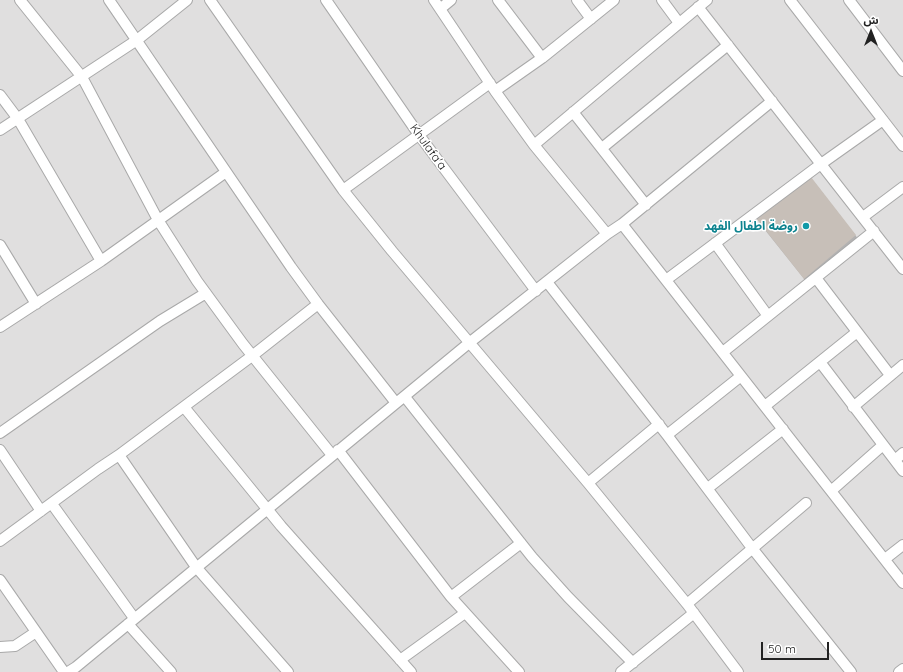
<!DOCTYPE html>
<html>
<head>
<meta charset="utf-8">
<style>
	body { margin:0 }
	#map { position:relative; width:903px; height:672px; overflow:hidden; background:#f2efe9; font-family:Quicksand,"Noto Sans Arabic",sans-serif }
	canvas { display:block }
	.north { position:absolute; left:851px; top:12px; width:40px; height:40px; -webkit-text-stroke:3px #fff; paint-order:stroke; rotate:0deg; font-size:11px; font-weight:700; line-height:16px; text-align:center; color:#222 }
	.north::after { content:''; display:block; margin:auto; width:14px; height:18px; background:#222; clip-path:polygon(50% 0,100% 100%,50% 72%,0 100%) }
	.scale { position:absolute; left:761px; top:642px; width:68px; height:18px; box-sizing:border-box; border:2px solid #222; border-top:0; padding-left:5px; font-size:12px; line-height:14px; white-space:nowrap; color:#222; -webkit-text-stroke:3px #fff; paint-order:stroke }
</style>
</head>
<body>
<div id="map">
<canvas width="903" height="672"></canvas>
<div class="north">ش</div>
<div class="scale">50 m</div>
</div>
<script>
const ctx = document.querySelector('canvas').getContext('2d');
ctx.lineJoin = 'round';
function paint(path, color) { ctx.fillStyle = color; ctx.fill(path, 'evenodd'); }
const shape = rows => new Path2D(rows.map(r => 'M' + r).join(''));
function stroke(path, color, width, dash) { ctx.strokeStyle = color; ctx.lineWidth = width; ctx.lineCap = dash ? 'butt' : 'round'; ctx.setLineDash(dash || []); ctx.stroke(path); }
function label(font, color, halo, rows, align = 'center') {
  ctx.font = font + ' Quicksand,"Noto Sans Arabic",sans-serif'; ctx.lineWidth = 3; ctx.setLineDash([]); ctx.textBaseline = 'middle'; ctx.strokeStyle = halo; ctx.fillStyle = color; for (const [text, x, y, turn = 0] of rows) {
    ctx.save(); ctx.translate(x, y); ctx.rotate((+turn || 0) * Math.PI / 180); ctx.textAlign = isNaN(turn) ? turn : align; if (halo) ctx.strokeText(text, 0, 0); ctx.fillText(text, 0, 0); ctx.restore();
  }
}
const residential = shape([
	[0,0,903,0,903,672,0,672]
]);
const shadow = shape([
	[811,178,856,236,860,243,809,285,761,225,757,218]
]);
const building = shape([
	[811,177,856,235,804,279,756,218]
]);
const minor = shape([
	[20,0,82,77,158,220,197,281,243,344,332,455],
	[109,0,291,267,318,304,396,403],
	[210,0,343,190,392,251,588,483,687,604,738,672],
	[326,0,419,135,536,291],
	[434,0,495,91,534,145,607,234],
	[498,0,542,58],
	[577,0,591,19],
	[662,0,679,23],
	[790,0,903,146],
	[849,0,903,71],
	[698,7,903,269],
	[440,9,451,0],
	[495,91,542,58,614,0],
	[0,95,18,119,101,261],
	[573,112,646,205],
	[0,130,137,40,187,0],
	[534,145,707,0],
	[602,148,728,45],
	[343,190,490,83],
	[863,217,903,187],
	[622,224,903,583],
	[715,243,768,316],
	[0,245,36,304],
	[816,278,890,375],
	[666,280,821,164,883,120],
	[547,282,667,435,752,548,851,672],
	[0,327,101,261,226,172],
	[723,352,874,231],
	[820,362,903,471],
	[405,397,532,557,568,597,633,663],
	[765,406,857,332],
	[184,407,281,526,411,672],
	[853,407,903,365],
	[0,433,160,321,206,293],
	[667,435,741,376],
	[0,450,41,511],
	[338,450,451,597,519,672],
	[119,455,196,567,288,672],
	[895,460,903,453],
	[588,483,659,424],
	[708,488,783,429],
	[831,491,883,445],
	[52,504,134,618],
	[0,541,98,469,119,455,252,356,318,304],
	[885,559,903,545],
	[0,580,64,672],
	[451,597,521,543],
	[687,604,806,503],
	[128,624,171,672],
	[0,647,15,646,36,632],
	[400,660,465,613],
	[68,672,76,667,469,343,607,234,622,224,772,101],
	[621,672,694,613],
	[899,672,903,669]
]);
const markers = [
	[806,226,4,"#0f9aa8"]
];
const streetNames = [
	["Khulafa'a",428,147,54]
];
const cultureNames = [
	["روضة اطفال الفهد",798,226]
];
paint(residential, '#e0dfdf');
paint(shadow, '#0003');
paint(building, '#c7bfb8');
stroke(minor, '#a9a9a9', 12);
stroke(minor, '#fff', 10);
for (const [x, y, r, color] of markers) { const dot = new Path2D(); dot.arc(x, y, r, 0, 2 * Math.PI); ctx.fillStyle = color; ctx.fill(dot); stroke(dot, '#fff', 1.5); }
label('12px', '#222', '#fff', streetNames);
label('bold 12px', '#0d838f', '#fff', cultureNames, 'right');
</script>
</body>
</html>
